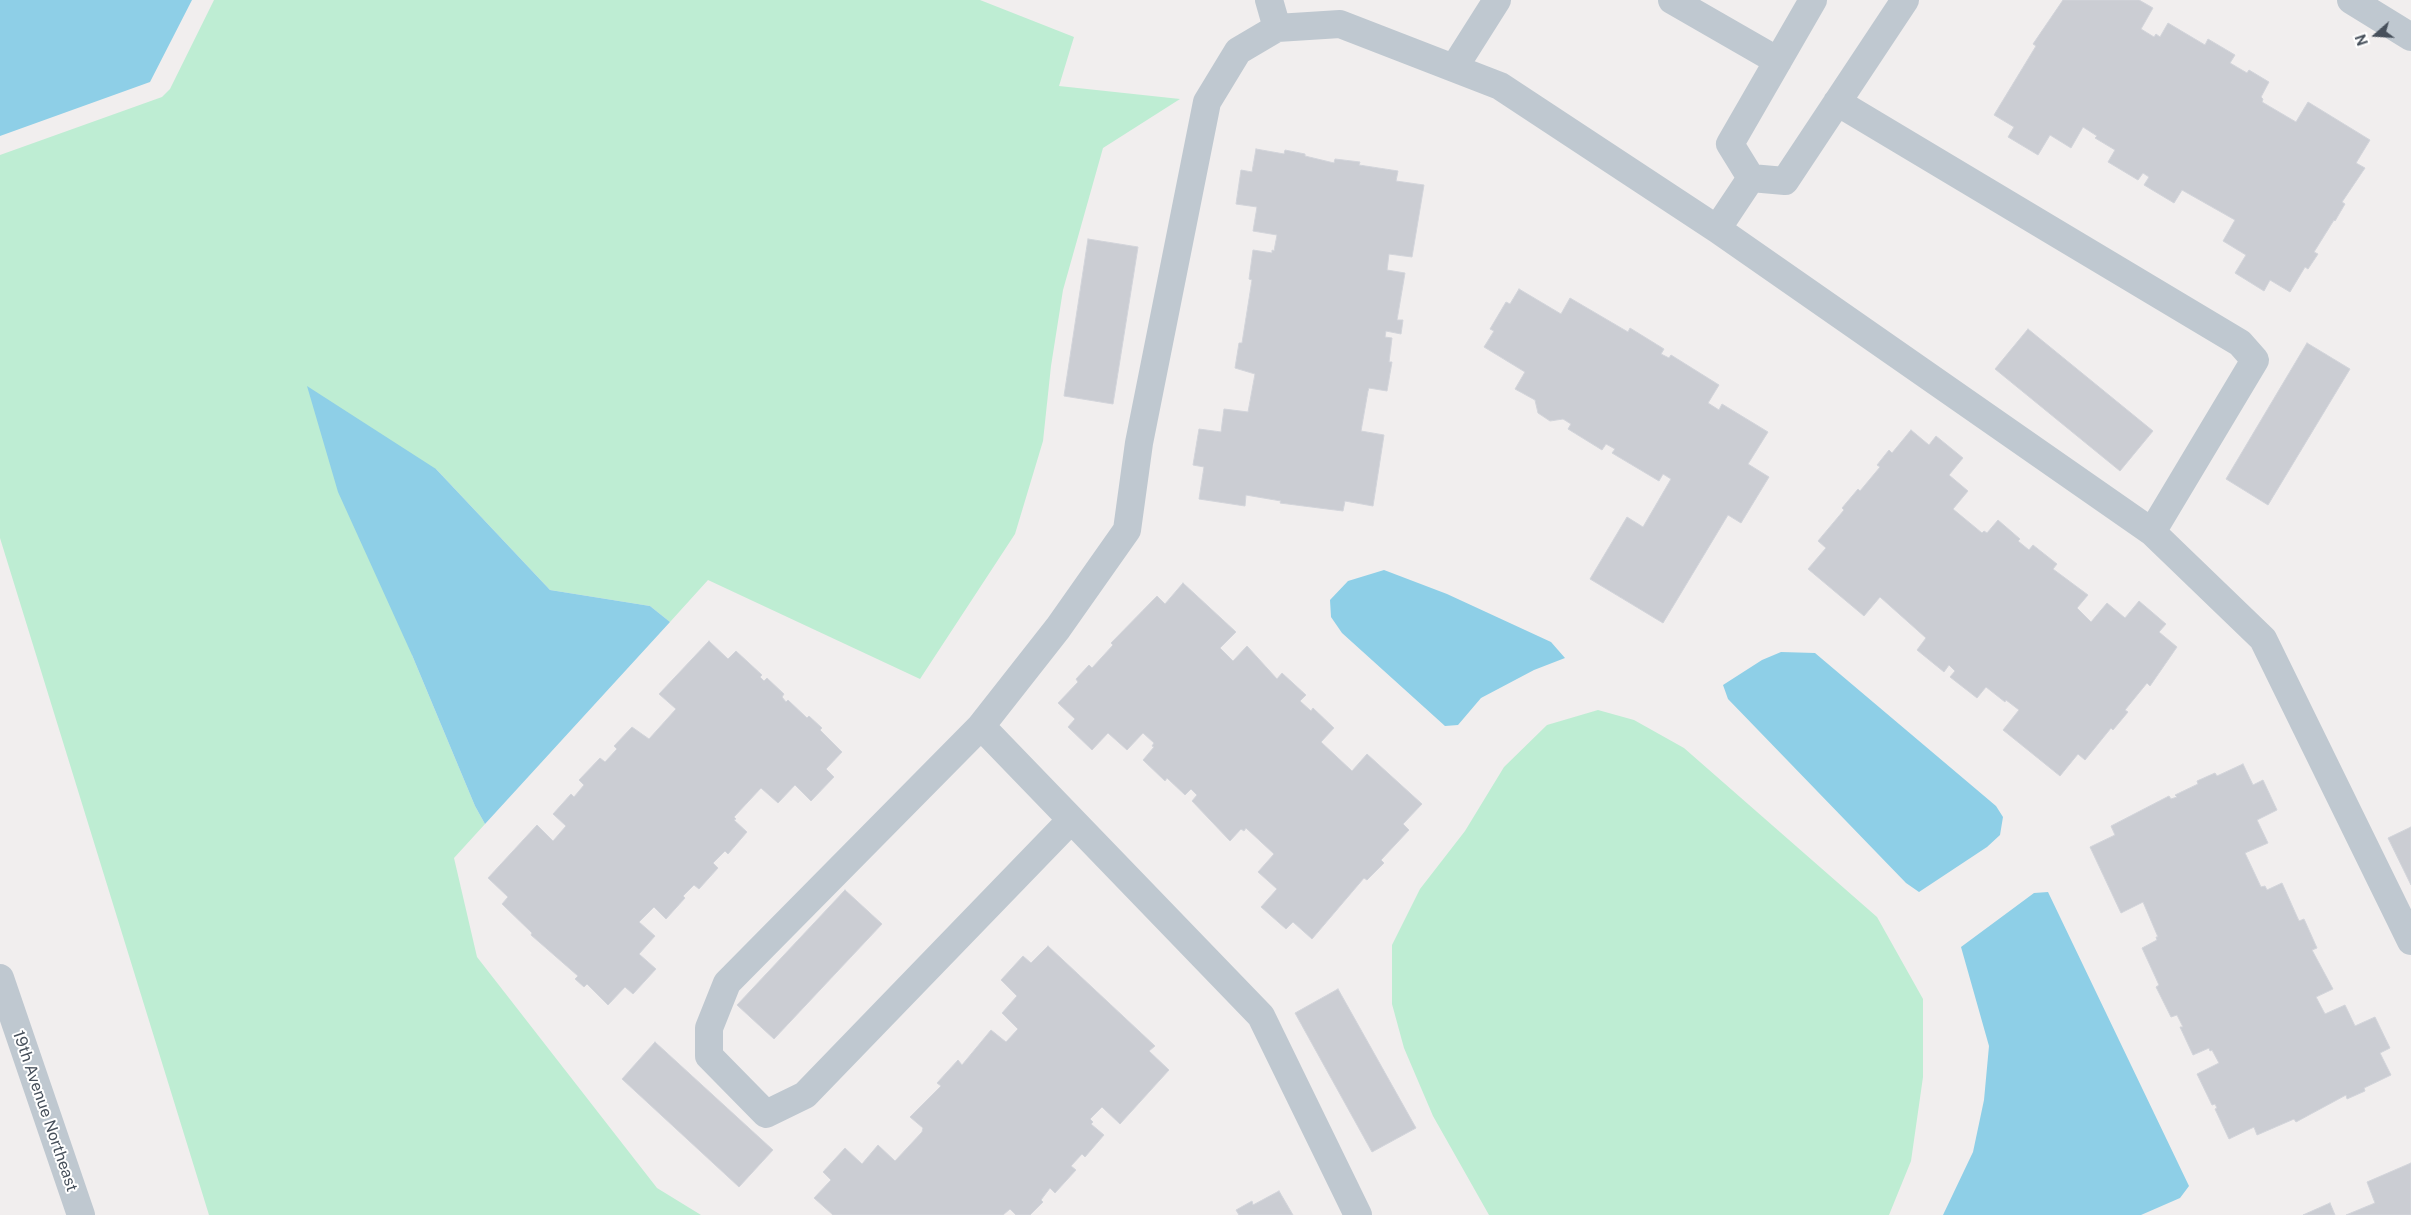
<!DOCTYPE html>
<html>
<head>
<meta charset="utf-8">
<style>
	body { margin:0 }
	#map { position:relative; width:2411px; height:1215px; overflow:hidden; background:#f1eeee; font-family:"Public Sans",sans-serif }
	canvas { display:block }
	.north { position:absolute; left:2351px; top:10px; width:50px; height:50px; -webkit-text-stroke:4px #fff; paint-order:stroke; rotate:251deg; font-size:14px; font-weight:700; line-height:20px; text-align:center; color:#47505b }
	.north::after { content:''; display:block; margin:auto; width:18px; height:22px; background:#47505b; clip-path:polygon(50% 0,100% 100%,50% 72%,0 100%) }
</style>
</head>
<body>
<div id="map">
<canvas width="2411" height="1215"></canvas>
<div class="north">N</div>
</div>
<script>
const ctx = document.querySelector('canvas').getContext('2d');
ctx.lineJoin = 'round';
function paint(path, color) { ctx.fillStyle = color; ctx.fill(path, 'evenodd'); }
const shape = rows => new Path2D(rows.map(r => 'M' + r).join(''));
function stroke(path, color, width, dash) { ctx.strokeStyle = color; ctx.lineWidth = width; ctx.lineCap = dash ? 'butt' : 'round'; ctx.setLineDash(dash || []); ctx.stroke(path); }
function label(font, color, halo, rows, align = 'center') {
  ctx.font = font + ' "Public Sans",sans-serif'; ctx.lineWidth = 4; ctx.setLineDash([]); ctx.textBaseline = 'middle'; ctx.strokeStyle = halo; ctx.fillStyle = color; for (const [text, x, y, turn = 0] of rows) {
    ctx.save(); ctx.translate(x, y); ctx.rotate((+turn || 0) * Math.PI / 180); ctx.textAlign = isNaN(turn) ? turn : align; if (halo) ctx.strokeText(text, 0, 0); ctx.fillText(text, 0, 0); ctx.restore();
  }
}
const green = shape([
	[214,0,980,0,1074,37,1059,86,1180,99,1103,148,1063,290,1051,366,1043,441,1015,534,920,679,708,580,670,622,650,606,550,590,436,469,412,655,475,806,485,824,454,858,477,957,657,1188,701,1215,209,1215,0,538,0,155,162,97,170,89],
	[1598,710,1634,720,1684,748,1877,917,1923,999,1923,1077,1911,1161,1889,1215,1489,1215,1433,1116,1404,1048,1392,1004,1392,945,1420,889,1465,831,1504,767,1547,725]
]);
const water = shape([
	[0,0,192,0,150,82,0,136],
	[307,386,436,469,550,590,650,606,670,622,485,824,475,806,412,655,338,492],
	[1384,570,1447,594,1551,642,1565,658,1534,670,1481,698,1458,725,1445,726,1342,633,1331,617,1330,600,1348,581],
	[1781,652,1815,653,1996,806,2003,817,2000,835,1987,847,1919,892,1906,883,1728,699,1723,685,1762,660],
	[2048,892,2189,1186,2180,1198,2141,1215,1943,1215,1973,1152,1984,1100,1989,1046,1961,947,2034,893]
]);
const building = shape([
	[2063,0,2139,0,2153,8,2141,29,2154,37,2156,34,2160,37,2168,23,2205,45,2208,39,2235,55,2230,63,2247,73,2249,70,2269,82,2261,97,2263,99,2262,102,2296,122,2308,102,2370,140,2356,163,2365,168,2342,202,2345,204,2335,221,2334,220,2314,252,2318,254,2308,269,2305,267,2290,292,2270,280,2264,291,2235,273,2246,255,2223,241,2235,220,2182,190,2174,203,2144,185,2149,177,2143,173,2138,180,2108,162,2115,150,2095,138,2097,136,2083,127,2071,148,2050,135,2038,155,2008,137,2014,127,1994,115,2036,46,2033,44,2063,0],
	[1256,149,1284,154,1285,150,1305,154,1305,156,1334,163,1335,159,1360,162,1359,165,1398,171,1396,181,1424,185,1412,257,1389,254,1387,270,1405,273,1397,320,1403,320,1401,334,1386,331,1385,337,1392,338,1389,362,1392,362,1387,391,1369,388,1368,391,1361,431,1384,435,1373,506,1345,501,1343,511,1280,503,1281,501,1246,495,1245,506,1199,499,1204,467,1193,465,1199,429,1221,432,1224,409,1248,412,1255,374,1235,368,1239,343,1242,343,1252,280,1249,279,1253,250,1272,253,1272,250,1274,251,1277,235,1253,231,1257,207,1236,204,1241,170,1252,172,1256,149],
	[1088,239,1138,247,1113,404,1064,396,1088,239],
	[1519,289,1561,314,1570,298,1628,332,1630,328,1664,349,1661,354,1669,358,1671,355,1719,385,1708,403,1719,410,1722,404,1768,432,1748,464,1769,477,1741,523,1728,515,1663,623,1590,579,1627,517,1643,527,1671,479,1663,474,1659,481,1612,453,1615,449,1606,444,1602,450,1568,429,1571,424,1563,419,1550,421,1538,413,1535,400,1515,389,1525,372,1484,347,1494,331,1490,329,1506,302,1510,304,1519,289],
	[2028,329,2153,431,2120,471,1995,369,2028,329],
	[2307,343,2350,369,2268,505,2226,479,2307,343],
	[1911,430,1929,445,1936,436,1963,458,1949,475,1968,491,1953,509,1982,533,1984,531,1987,533,1998,520,2020,539,2018,541,2029,550,2033,545,2057,564,2053,569,2088,595,2077,608,2091,622,2107,603,2125,618,2139,601,2166,624,2159,632,2177,647,2150,686,2147,683,2125,710,2128,712,2113,730,2111,728,2085,760,2078,754,2060,776,2003,730,2019,710,2006,700,2005,702,1986,687,1977,698,1950,677,1955,671,1949,665,1944,672,1917,650,1926,638,1880,597,1864,616,1808,569,1826,548,1818,541,1844,510,1842,508,1858,489,1860,491,1880,467,1877,465,1889,450,1892,453,1911,430],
	[1183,583,1236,632,1220,648,1233,661,1247,646,1277,679,1282,673,1306,695,1300,701,1311,711,1313,708,1334,728,1321,742,1352,771,1367,754,1422,804,1403,824,1409,830,1381,860,1384,863,1367,880,1364,878,1312,939,1293,922,1286,929,1261,907,1277,889,1258,872,1274,854,1246,828,1244,831,1241,829,1230,841,1192,801,1197,795,1191,789,1185,795,1167,778,1165,781,1143,760,1154,747,1152,746,1154,743,1143,733,1127,750,1108,733,1092,750,1068,727,1075,719,1058,703,1078,682,1076,679,1089,665,1092,668,1113,645,1111,643,1157,596,1165,604,1183,583],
	[709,641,728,659,736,651,762,675,760,677,764,681,767,678,784,694,782,697,786,702,788,700,807,718,809,716,822,728,820,730,842,752,826,769,834,777,811,801,795,785,778,803,761,788,734,817,736,819,734,820,747,832,728,854,725,851,713,863,718,868,699,889,694,885,683,896,685,898,666,919,654,907,639,922,655,936,639,954,656,969,633,994,625,987,608,1005,587,984,584,987,575,979,578,976,531,935,532,933,502,904,508,897,488,878,537,825,553,841,566,826,553,814,571,794,574,797,584,785,579,780,600,758,605,762,617,749,614,746,632,727,649,739,676,709,659,694,709,641],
	[2243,764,2253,785,2263,780,2277,810,2257,820,2268,843,2245,853,2261,887,2265,886,2267,890,2282,883,2299,921,2304,919,2317,948,2312,950,2333,989,2316,997,2325,1014,2345,1005,2355,1026,2375,1017,2390,1048,2380,1053,2391,1075,2364,1088,2365,1091,2347,1099,2346,1095,2296,1122,2294,1119,2257,1135,2254,1127,2229,1139,2215,1109,2217,1108,2215,1104,2212,1105,2197,1074,2219,1063,2212,1050,2210,1051,2209,1048,2193,1055,2180,1027,2183,1027,2177,1015,2171,1017,2156,987,2159,985,2142,948,2157,940,2156,937,2158,937,2143,902,2121,913,2090,847,2115,835,2111,826,2169,796,2171,799,2177,797,2175,795,2198,784,2197,781,2215,773,2217,776,2243,764],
	[2411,827,2411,885,2388,838,2411,827],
	[845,890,882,924,774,1039,737,1005,845,890],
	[1048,946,1155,1046,1149,1051,1169,1070,1120,1124,1102,1107,1090,1119,1093,1122,1091,1124,1104,1135,1085,1157,1082,1154,1071,1166,1076,1170,1055,1193,1050,1188,1041,1200,1043,1202,1030,1215,1016,1215,1010,1209,1003,1215,833,1215,814,1198,831,1180,823,1172,845,1148,862,1164,878,1145,895,1161,922,1132,923,1128,910,1117,941,1086,937,1083,958,1060,962,1065,991,1030,1006,1042,1018,1029,1002,1013,1017,996,1001,980,1023,956,1031,963,1048,946],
	[1338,989,1416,1128,1372,1152,1295,1013,1338,989],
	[655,1042,773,1150,739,1187,622,1079,655,1042],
	[2411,1163,2411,1215,2346,1215,2375,1203,2367,1182,2411,1163],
	[1279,1191,1293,1215,1239,1215,1236,1210,1252,1201,1253,1205,1279,1191],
	[2330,1203,2335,1215,2303,1215,2330,1203]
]);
const minor = shape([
	[1269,0,1277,28],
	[1672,0,1778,61],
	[1813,0,1730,144,1751,178,1785,181,1905,0],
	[2351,0,2411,37],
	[1454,68,1497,0],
	[1717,229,1751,178],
	[2152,532,2263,639,2411,941],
	[981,726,727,983,709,1028,709,1056,766,1114,805,1095,1071,820],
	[0,978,81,1215],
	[1358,1215,1261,1016,981,726,1058,628,1127,530,1139,443,1207,102,1238,51,1277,28,1340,24,1500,86,1717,229,2152,532,2255,360,2240,343,1837,102]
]);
const streetNames = [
	["19th Avenue Northeast",45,1111,71]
];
paint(green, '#beedd3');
paint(water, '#8ecfe7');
paint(building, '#cbcdd3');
stroke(building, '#d2d4da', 1);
stroke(minor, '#bfc8d0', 28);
label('16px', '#47505b', '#fff', streetNames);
</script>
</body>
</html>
